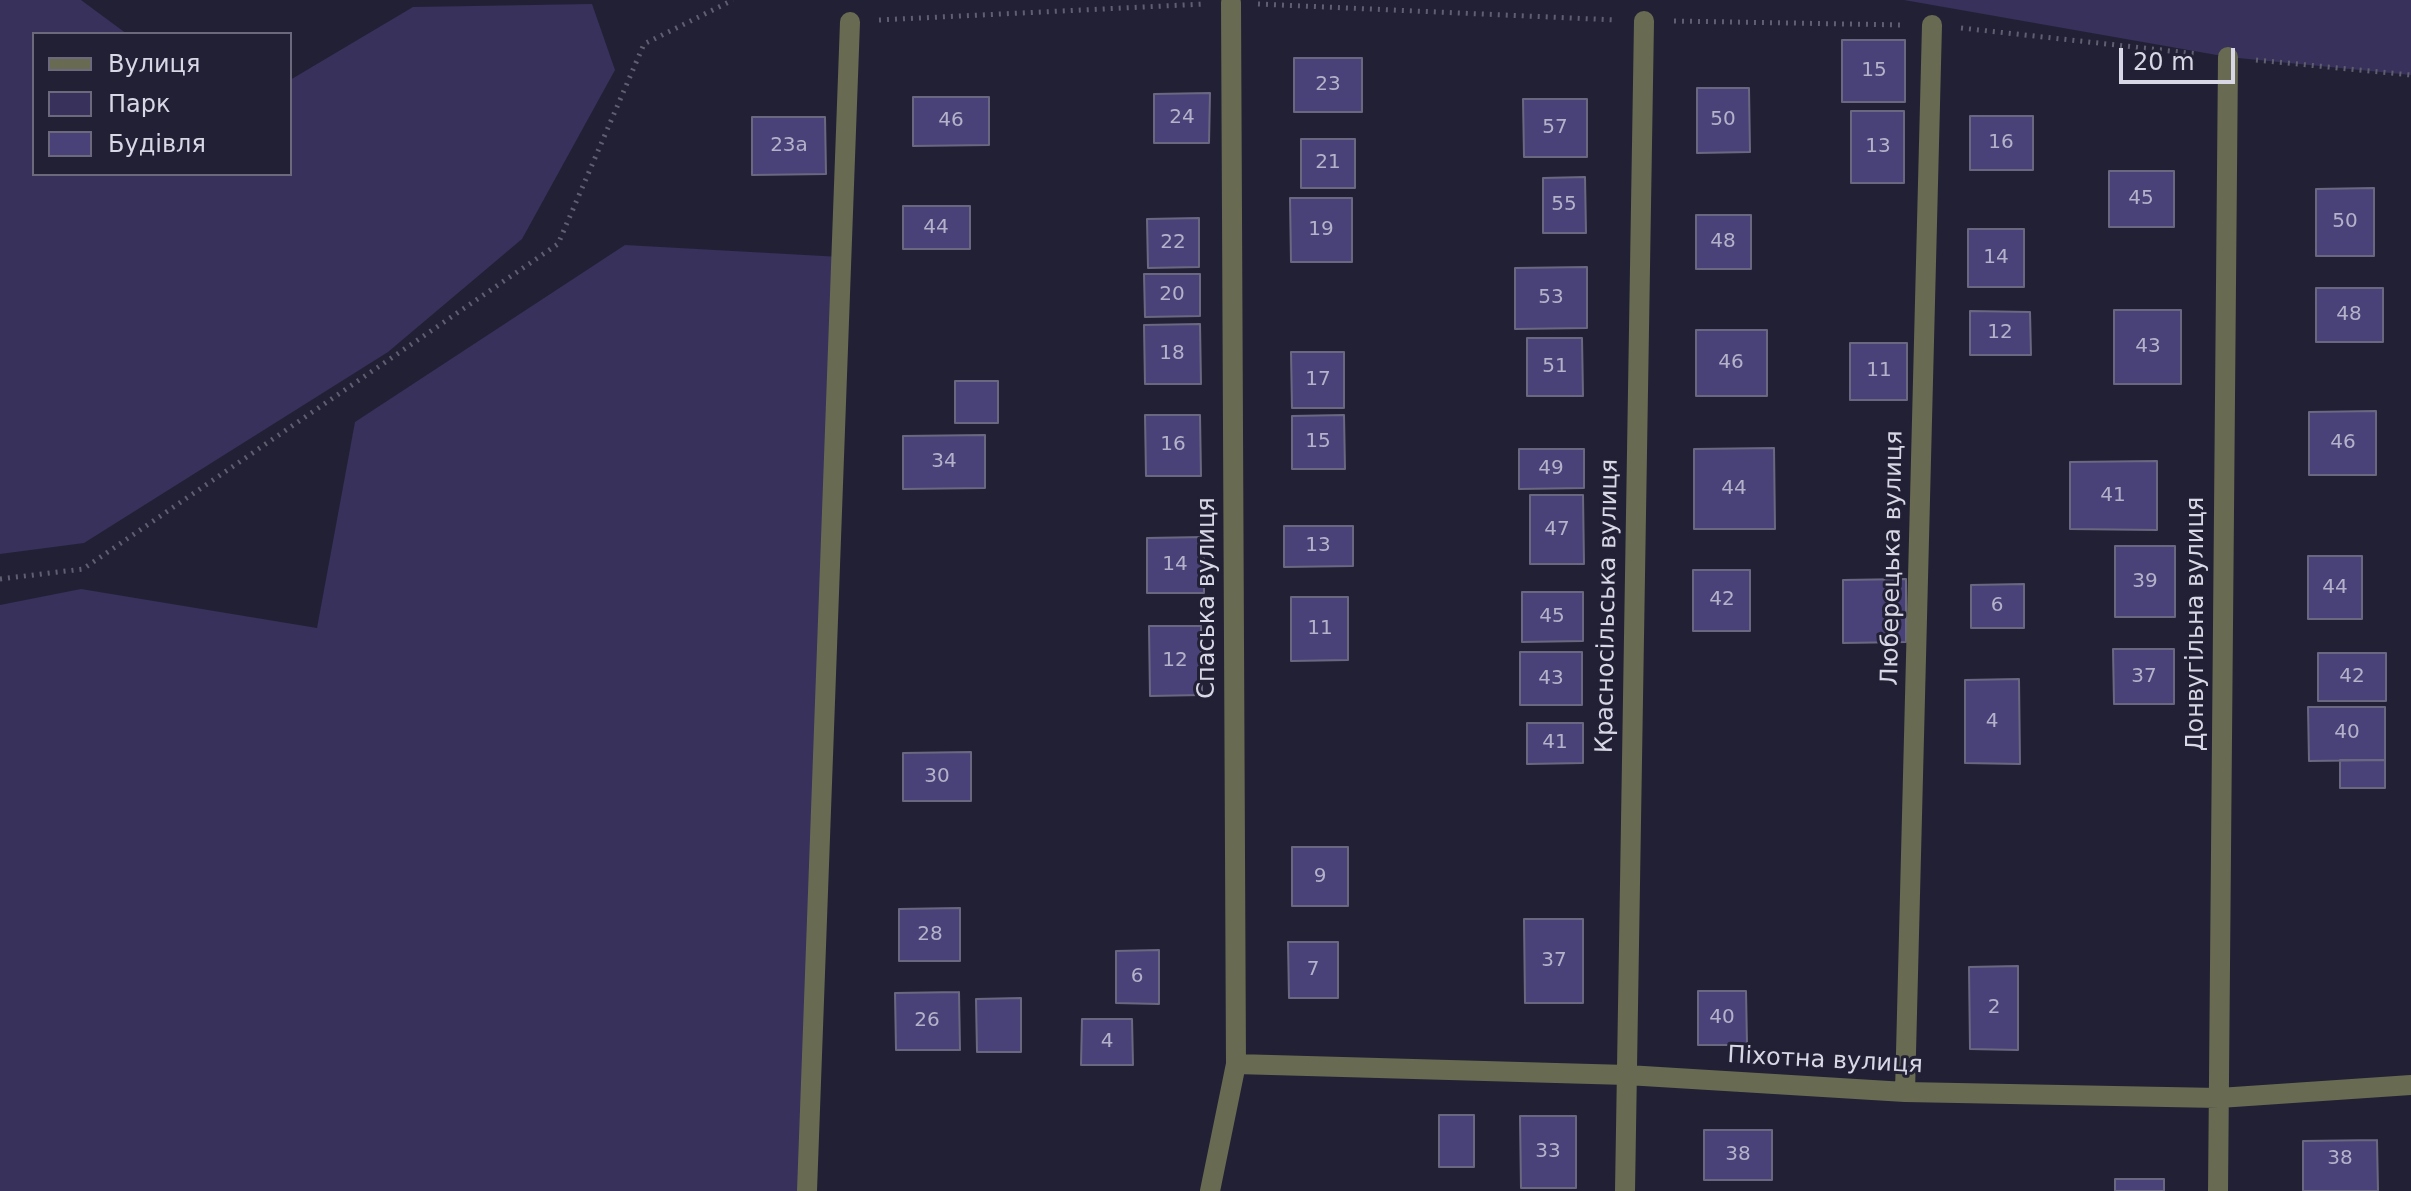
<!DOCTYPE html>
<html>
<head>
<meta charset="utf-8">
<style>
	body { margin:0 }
	#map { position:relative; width:2411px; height:1191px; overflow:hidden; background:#222035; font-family:"DejaVu Sans",sans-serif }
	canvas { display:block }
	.legend { position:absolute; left:32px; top:32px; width:260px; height:144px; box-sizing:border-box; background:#222035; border:2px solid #6b697b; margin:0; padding:10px 14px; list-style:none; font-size:24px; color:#d8d7e5 }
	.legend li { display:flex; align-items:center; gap:16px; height:40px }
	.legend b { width:40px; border:2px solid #6b697b }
	.scale { position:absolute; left:2119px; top:48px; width:116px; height:36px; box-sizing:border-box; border:4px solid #d8d7e5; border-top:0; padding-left:10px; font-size:24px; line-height:28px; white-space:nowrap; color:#d8d7e5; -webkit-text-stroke:6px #222035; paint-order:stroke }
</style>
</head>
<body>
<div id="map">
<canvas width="2411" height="1191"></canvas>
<ul class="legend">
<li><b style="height:10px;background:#686b51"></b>Вулиця</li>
<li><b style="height:22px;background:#37315b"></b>Парк</li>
<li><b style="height:22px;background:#494278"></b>Будівля</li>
</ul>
<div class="scale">20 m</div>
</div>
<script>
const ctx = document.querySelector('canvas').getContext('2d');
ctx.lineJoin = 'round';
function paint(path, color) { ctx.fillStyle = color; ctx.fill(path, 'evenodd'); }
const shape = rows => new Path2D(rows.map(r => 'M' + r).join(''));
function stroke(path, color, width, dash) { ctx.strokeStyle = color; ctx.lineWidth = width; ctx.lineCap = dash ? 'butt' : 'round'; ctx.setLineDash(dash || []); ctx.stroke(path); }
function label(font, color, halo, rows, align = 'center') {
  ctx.font = font + ' "DejaVu Sans",sans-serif'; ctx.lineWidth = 6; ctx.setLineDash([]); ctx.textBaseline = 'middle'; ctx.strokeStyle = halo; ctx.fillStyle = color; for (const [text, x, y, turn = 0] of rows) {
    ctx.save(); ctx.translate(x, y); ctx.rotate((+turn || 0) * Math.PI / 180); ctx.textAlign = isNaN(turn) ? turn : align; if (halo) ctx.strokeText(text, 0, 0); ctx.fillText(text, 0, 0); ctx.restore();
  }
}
const green = shape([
	[0,0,81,0,127,34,34,34,34,174,290,174,290,80,413,7,592,4,615,70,522,239,388,352,84,543,0,554],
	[1904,0,2411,0,2411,75,2228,57],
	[625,245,841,257,807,1191,0,1191,0,605,81,589,317,628,355,422]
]);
const building = shape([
	[1842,40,1905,40,1905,102,1842,102,1842,40],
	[1294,58,1362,58,1362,112,1294,112,1294,58],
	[1697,88,1749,88,1750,152,1697,153,1697,88],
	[1210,93,1209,143,1154,143,1154,94,1210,93],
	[913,97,989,97,989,145,913,146,913,97],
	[1523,99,1587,99,1587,157,1524,157,1523,99],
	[1851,111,1904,111,1904,183,1851,183,1851,111],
	[1970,116,2033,116,2033,170,1970,170,1970,116],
	[752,117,825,117,826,174,752,175,752,117],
	[1301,139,1355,139,1355,188,1301,188,1301,139],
	[2109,171,2174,171,2174,227,2109,227,2109,171],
	[1585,177,1586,233,1543,233,1543,178,1585,177],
	[2374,188,2374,256,2316,256,2316,189,2374,188],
	[1290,198,1352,198,1352,262,1291,262,1290,198],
	[903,206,970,206,970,249,903,249,903,206],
	[1696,215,1751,215,1751,269,1696,269,1696,215],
	[1199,218,1199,267,1148,268,1147,219,1199,218],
	[1968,229,2024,229,2024,287,1968,287,1968,229],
	[1587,267,1587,328,1515,329,1515,268,1587,267],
	[1144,274,1200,274,1200,316,1145,317,1144,274],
	[2316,288,2383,288,2383,342,2316,342,2316,288],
	[2114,310,2181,310,2181,384,2114,384,2114,310],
	[1970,311,2030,312,2031,355,1970,355,1970,311],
	[1200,324,1201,384,1145,384,1144,325,1200,324],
	[1696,330,1767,330,1767,396,1696,396,1696,330],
	[1527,338,1582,338,1583,396,1527,396,1527,338],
	[1850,343,1907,343,1907,400,1850,400,1850,343],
	[1291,352,1344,352,1344,408,1292,408,1291,352],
	[955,381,998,381,998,423,955,423,955,381],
	[2376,411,2376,475,2309,475,2309,412,2376,411],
	[1145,415,1200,415,1201,476,1146,476,1145,415],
	[1344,415,1345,469,1292,469,1292,416,1344,415],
	[985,435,985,488,903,489,903,436,985,435],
	[1774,448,1775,529,1694,529,1694,449,1774,448],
	[1519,449,1584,449,1584,488,1519,489,1519,449],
	[2157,461,2157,530,2070,529,2070,462,2157,461],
	[1530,495,1583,495,1584,564,1530,564,1530,495],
	[1284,526,1353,526,1353,566,1284,567,1284,526],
	[1204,537,1204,593,1147,593,1147,538,1204,537],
	[2115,546,2175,546,2175,617,2115,617,2115,546],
	[2308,556,2362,556,2362,619,2308,619,2308,556],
	[1693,570,1750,570,1750,631,1693,631,1693,570],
	[1906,579,1906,642,1843,643,1843,580,1906,579],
	[2024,584,2024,628,1971,628,1971,585,2024,584],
	[1522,592,1583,592,1583,641,1522,642,1522,592],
	[1291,597,1348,597,1348,660,1291,661,1291,597],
	[1149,626,1201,626,1202,695,1150,696,1149,626],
	[2113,649,2174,649,2174,704,2114,704,2113,649],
	[1520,652,1582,652,1582,705,1520,705,1520,652],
	[2318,653,2386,653,2386,701,2318,701,2318,653],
	[2019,679,2020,764,1965,763,1965,680,2019,679],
	[2308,707,2385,707,2385,760,2309,761,2308,707],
	[1527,723,1583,723,1583,763,1527,764,1527,723],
	[971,752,971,801,903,801,903,753,971,752],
	[2340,760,2385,760,2385,788,2340,788,2340,760],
	[1292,847,1348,847,1348,906,1292,906,1292,847],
	[960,908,960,961,899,961,899,909,960,908],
	[1524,919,1583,919,1583,1003,1525,1003,1524,919],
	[1288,942,1338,942,1338,998,1289,998,1288,942],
	[1159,950,1159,1004,1116,1003,1116,951,1159,950],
	[2018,966,2018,1050,1970,1049,1969,967,2018,966],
	[1698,991,1746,991,1747,1045,1698,1045,1698,991],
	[959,992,960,1050,896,1050,895,993,959,992],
	[1021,998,1021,1052,977,1052,976,999,1021,998],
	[1082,1019,1132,1019,1133,1065,1081,1065,1082,1019],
	[1439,1115,1474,1115,1474,1167,1439,1167,1439,1115],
	[1520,1116,1576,1116,1576,1188,1521,1188,1520,1116],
	[1704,1130,1772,1130,1772,1180,1704,1180,1704,1130],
	[2377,1140,2378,1191,2303,1191,2303,1141,2377,1140],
	[2115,1179,2164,1179,2164,1191,2115,1191,2115,1179]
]);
const path = shape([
	[1258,4,1616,20],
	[879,20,1204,4],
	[1674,21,1904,25],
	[1961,28,2198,54],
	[2256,60,2411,75],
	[0,579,83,569,558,244,644,44,733,0]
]);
const minor = shape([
	[1236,1064,1627,1075,1905,1092,2219,1098,2411,1085],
	[1905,1092,1932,25],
	[807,1191,850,22],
	[1210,1191,1236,1064,1231,3],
	[1625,1191,1644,21],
	[2218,1191,2228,57]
]);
const numberNames = [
	["15",1874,71],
	["23",1328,85],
	["24",1182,118],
	["50",1723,120],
	["46",951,121],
	["57",1555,128],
	["16",2001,143],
	["23а",789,146],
	["13",1878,147],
	["21",1328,163],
	["45",2141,199],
	["55",1564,205],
	["50",2345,222],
	["44",936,228],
	["19",1321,230],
	["48",1723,242],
	["22",1173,243],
	["14",1996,258],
	["20",1172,295],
	["53",1551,298],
	["48",2349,315],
	["12",2000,333],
	["43",2148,347],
	["18",1172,354],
	["46",1731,363],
	["51",1555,367],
	["11",1879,371],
	["17",1318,380],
	["15",1318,442],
	["46",2343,443],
	["16",1173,445],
	["34",944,462],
	["49",1551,469],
	["44",1734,489],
	["41",2113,496],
	["47",1557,530],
	["13",1318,546],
	["14",1175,565],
	["39",2145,582],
	["44",2335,588],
	["42",1722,600],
	["6",1997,606],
	["45",1552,617],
	["11",1320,629],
	["12",1175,661],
	["37",2144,677],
	["42",2352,677],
	["43",1551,679],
	["4",1992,722],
	["40",2347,733],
	["41",1555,743],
	["30",937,777],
	["9",1320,877],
	["28",930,935],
	["37",1554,961],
	["7",1313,970],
	["6",1137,977],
	["2",1994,1008],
	["40",1722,1018],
	["26",927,1021],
	["4",1107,1042],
	["33",1548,1152],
	["38",1738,1155],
	["38",2340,1159]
];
const streetNames = [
	["Люберецька вулиця",1893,558,-89],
	["Спаська вулиця",1208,598,-90],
	["Красносільська вулиця",1608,606,-89],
	["Донвугільна вулиця",2197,624,-90],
	["Піхотна вулиця",1825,1061,3]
];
paint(green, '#37315b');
paint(building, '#494278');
stroke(building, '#6a6881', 2);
stroke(path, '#605f71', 5, [2, 6]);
stroke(minor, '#686b51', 20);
label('20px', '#b4b2ca', null, numberNames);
label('24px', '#d8d7e5', '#222035', streetNames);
</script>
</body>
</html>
